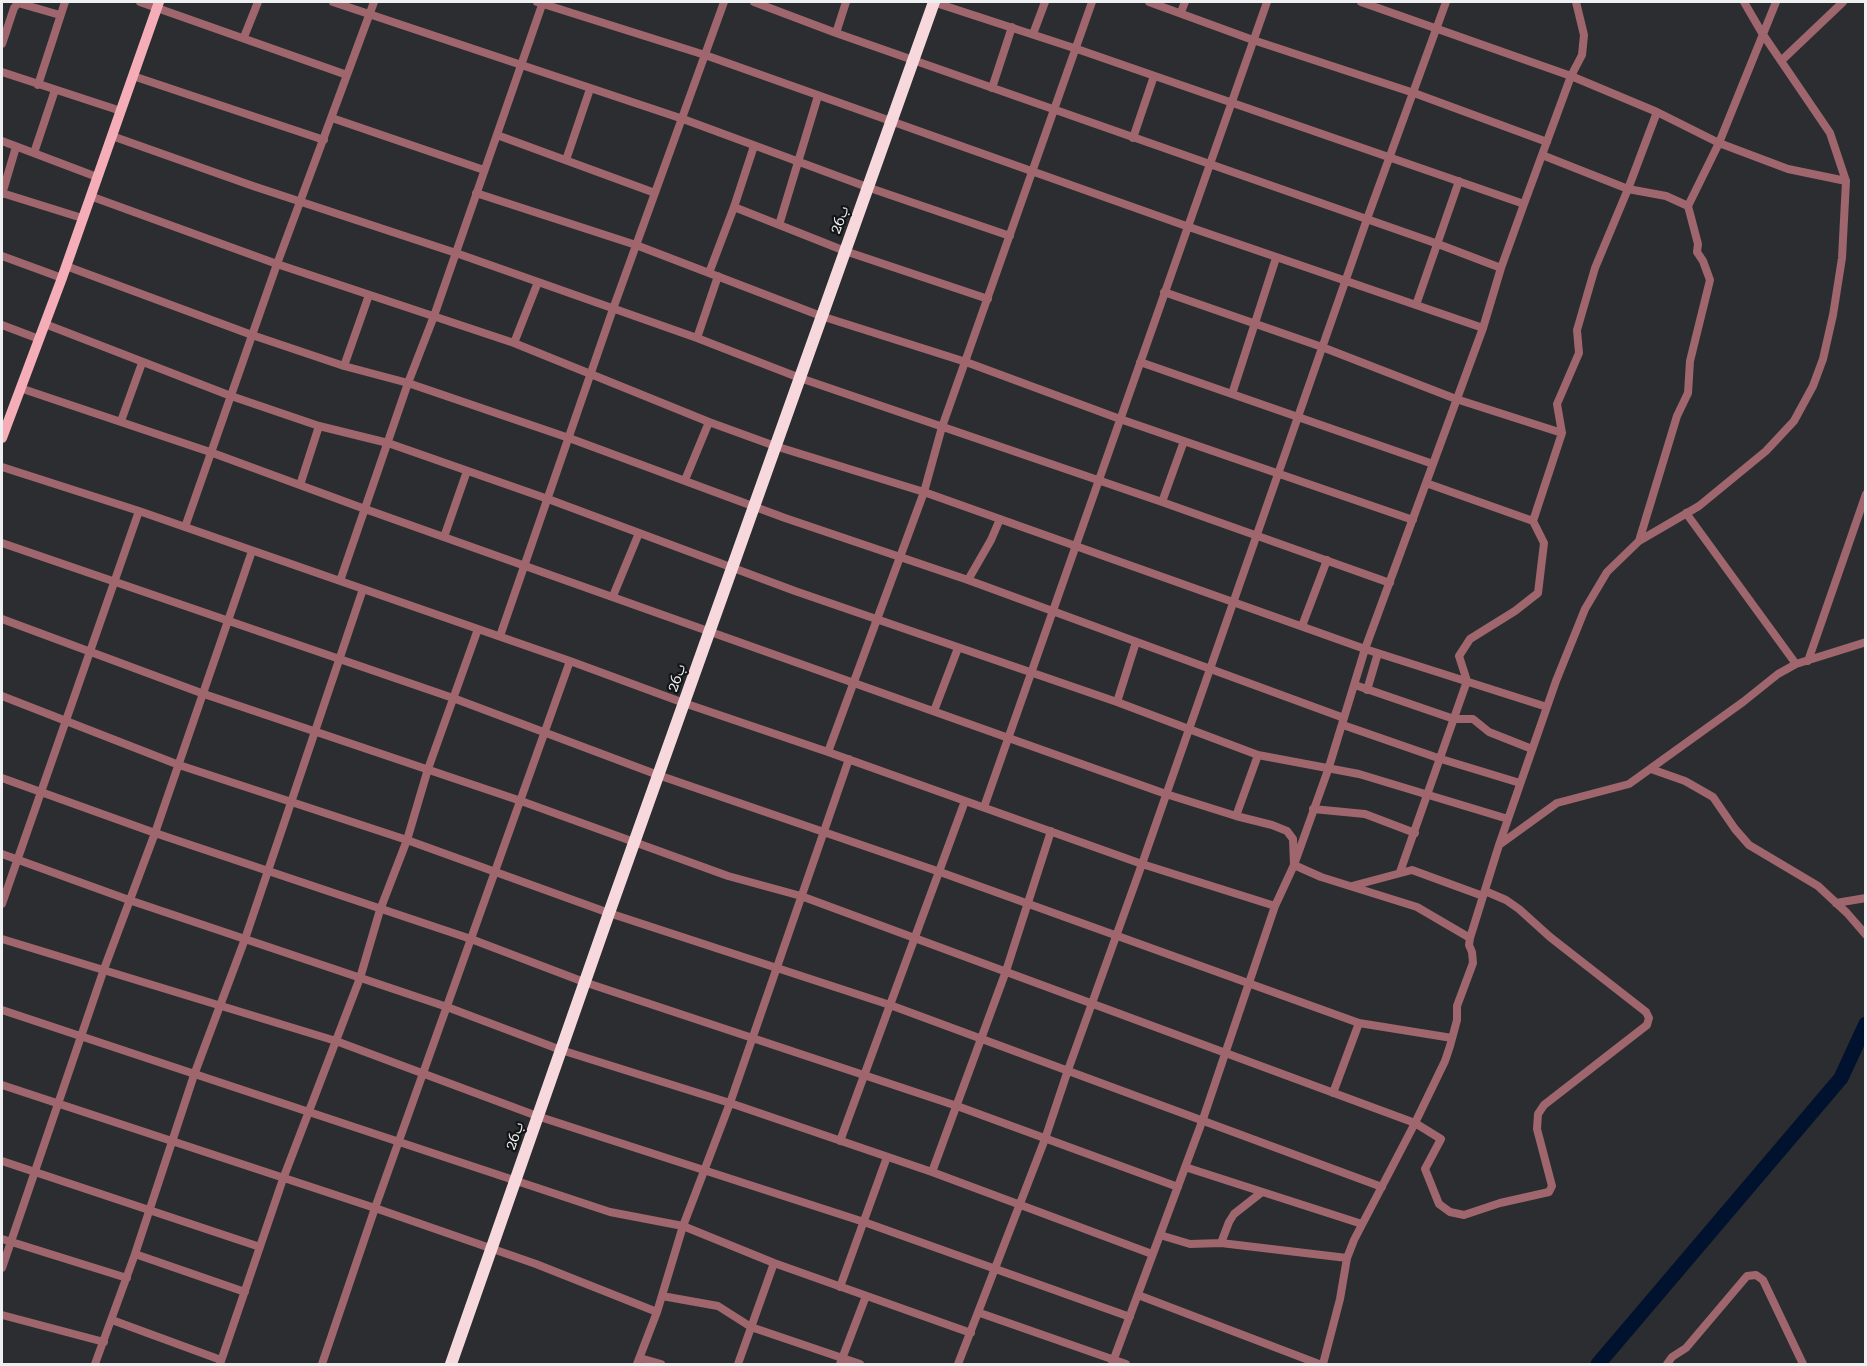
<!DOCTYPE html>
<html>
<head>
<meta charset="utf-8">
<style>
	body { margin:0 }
	#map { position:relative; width:1867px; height:1366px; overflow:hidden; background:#2b2d30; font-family:"Roboto Serif",serif }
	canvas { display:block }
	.frame { position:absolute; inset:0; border:3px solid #edeff0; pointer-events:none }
</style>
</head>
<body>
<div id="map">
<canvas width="1867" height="1366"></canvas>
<div class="frame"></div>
</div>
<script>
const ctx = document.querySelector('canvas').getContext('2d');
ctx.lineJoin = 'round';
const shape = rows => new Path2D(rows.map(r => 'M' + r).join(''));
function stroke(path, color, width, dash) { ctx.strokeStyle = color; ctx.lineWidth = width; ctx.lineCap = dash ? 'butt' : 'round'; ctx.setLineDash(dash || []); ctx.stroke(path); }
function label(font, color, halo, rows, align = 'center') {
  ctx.font = font + ' "Roboto Serif","Noto Naskh Arabic",serif'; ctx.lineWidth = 4.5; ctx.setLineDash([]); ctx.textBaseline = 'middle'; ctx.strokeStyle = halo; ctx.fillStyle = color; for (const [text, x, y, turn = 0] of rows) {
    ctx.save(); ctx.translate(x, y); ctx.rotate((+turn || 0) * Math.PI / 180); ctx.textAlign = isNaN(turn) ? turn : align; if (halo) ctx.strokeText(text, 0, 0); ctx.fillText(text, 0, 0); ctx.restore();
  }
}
const river = shape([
	[1598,1364,1841,1078,1866,1024]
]);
const minor = shape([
	[140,2,347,75],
	[333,2,683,119,867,187,1010,236],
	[537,2,705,55,1189,227,1483,328],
	[754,2,836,33,1438,244,1501,268],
	[933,2,1077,49,1524,204],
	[1149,2,1253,40,1414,93,1547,142],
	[1361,2,1571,76,1657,112,1719,143,1788,169,1846,181],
	[1181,12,1185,2],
	[836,33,846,2],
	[1033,34,1045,2],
	[244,37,258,2],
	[2,44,14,8,18,3,60,15],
	[1781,61,1843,2],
	[2,72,121,111],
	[133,76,324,140],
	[38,85,65,2],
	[992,88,1012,27],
	[332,118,484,170],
	[497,135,655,193],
	[112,136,253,186,456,253,697,338,800,378,1162,502,1390,583],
	[1133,138,1154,76],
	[2,141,97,177],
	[34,153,55,90],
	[1542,155,1628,189,1666,196,1688,206],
	[566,160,590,89],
	[2,193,82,218],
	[476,193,636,245,821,316,966,362,1120,419,1413,520],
	[2,194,16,147],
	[90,196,277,264,514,343,709,422,775,446,924,492,1365,649,1547,707],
	[734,207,845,251,988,299],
	[779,225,818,96],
	[2,256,62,278],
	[66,266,252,335,344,366,408,383,569,438,785,518,968,580,1344,718],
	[709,273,734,207,754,146],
	[1164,292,1322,347,1456,399,1562,433],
	[1416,305,1459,181],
	[45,324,231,396,319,426,388,443,548,499,795,591,1117,702,1258,755,1359,774,1508,819],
	[2,325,39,339],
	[697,338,718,276],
	[514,343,538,282],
	[1140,362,1433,464],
	[344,366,369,295],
	[20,388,210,452,365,509,1166,794,1236,816,1272,825,1287,831,1293,839,1294,865,1321,877,1417,907,1470,938],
	[1232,394,1276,258],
	[121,421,142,363],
	[2,467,139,511,570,661,684,703,828,752,1142,864,1275,906],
	[685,480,709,422],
	[1426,483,1533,521],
	[300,485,319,426],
	[1162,502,1184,441],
	[1686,513,1796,664],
	[185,527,277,264,374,2],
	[444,537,467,471],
	[1639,541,1677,416,1688,393,1690,361,1710,280,1703,261,1697,252,1698,244,1688,206,1719,143,1776,2],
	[2,543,453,698,658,775,940,872,1359,1023,1452,1038],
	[968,580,991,540,1000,519],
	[340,581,408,383,434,316,543,2],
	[613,596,639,533],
	[2,619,204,694,521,801,728,876,801,896,1415,1123,1441,1139,1425,1169,1439,1204,1450,1212,1464,1215,1500,1203,1549,1192,1552,1186,1537,1129,1538,1114,1544,1105,1647,1025,1649,1018,1646,1012,1550,937,1519,909,1506,900,1485,891],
	[1302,626,1327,560],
	[500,636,613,309,724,2],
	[1808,661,1866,494],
	[1355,685,1454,719],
	[1367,690,1378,653],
	[2,696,179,765,407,840,609,913,890,1005,1382,1187],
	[1117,702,1136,642],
	[934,711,958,648],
	[1454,719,1473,719,1489,732,1532,749],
	[1343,725,1441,759,1520,783],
	[828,752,924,492,942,427,1092,2],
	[1651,769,1685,781,1713,797,1735,829,1749,845,1818,886,1847,913,1866,935],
	[2,778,155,833,471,939,584,982,957,1106,1178,1187],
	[984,807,1267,2],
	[1313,809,1365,814,1415,833],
	[1236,816,1258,755],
	[1499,845,1556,681,1585,609,1607,572,1639,541,1699,506,1766,451,1794,421,1813,386,1823,359,1833,315,1842,258,1846,181,1830,133,1762,33,1744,2],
	[2,854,129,900,447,1007,561,1050,730,1103,932,1172,1152,1254],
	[1400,872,1467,681,1459,656,1470,639,1515,611,1538,593,1544,543,1533,521,1562,433,1557,404,1579,353,1577,330,1595,268,1628,189,1657,112],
	[1352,886,1412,870,1483,896],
	[1836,903,1866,898],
	[2,904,139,511],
	[2,939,336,1041,537,1116,864,1222,1130,1317],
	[2,1010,610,1212,683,1226,774,1263,971,1333],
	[2,1085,375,1208,536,1264,657,1312],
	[1333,1093,1359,1023],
	[840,1141,965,801],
	[2,1161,260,1247],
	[1185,1167,1362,1224],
	[932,1172,1006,971,1051,831],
	[1160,1235,1190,1244,1221,1243,1347,1258],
	[2,1239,127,1278],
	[1221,1243,1229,1222,1234,1214,1262,1192],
	[135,1254,245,1292],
	[2,1268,104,969,155,833,252,551],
	[840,1287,887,1157],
	[1138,1295,1319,1364],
	[662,1296,718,1306,751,1327,860,1364],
	[980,1313,1126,1364],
	[2,1315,104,1342],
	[112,1320,221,1360],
	[640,1358,661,1364],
	[95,1364,135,1254,194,1075,245,939,363,589],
	[220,1364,283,1179,360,978,380,910,407,840,428,769,478,629],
	[322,1364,375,1208,570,661],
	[637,1364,657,1312,683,1226,730,1103,849,759],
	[738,1364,774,1263],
	[840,1364,866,1296],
	[958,1364,1045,1139,1068,1070,1142,864,1367,219,1446,2],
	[1112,1364,1203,1119,1275,906,1294,865,1328,770,1365,649,1483,328,1501,268,1524,204,1571,76,1582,55,1584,35,1576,2],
	[1323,1364,1340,1299,1347,1258,1354,1240,1415,1123,1445,1061,1450,1046,1457,1020,1457,1006,1473,963,1472,952,1469,945,1470,938,1499,845,1557,803,1629,784,1743,702,1778,674,1796,664,1866,642],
	[1667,1364,1672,1357,1686,1348,1747,1276,1756,1275,1763,1280,1803,1364]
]);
const major = shape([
	[2,438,62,278,159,2]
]);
const highway = shape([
	[451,1364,609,913,934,2]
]);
const streetNames = [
	["26ب",840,220,-70],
	["26ب",677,678,-71],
	["26ب",515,1136,-71]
];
stroke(river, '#00122d', 15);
stroke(minor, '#9f666e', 8);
stroke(major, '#f5aeb7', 10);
stroke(highway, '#f7d9dd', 12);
label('15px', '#edeff0', '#141517', streetNames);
</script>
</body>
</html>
